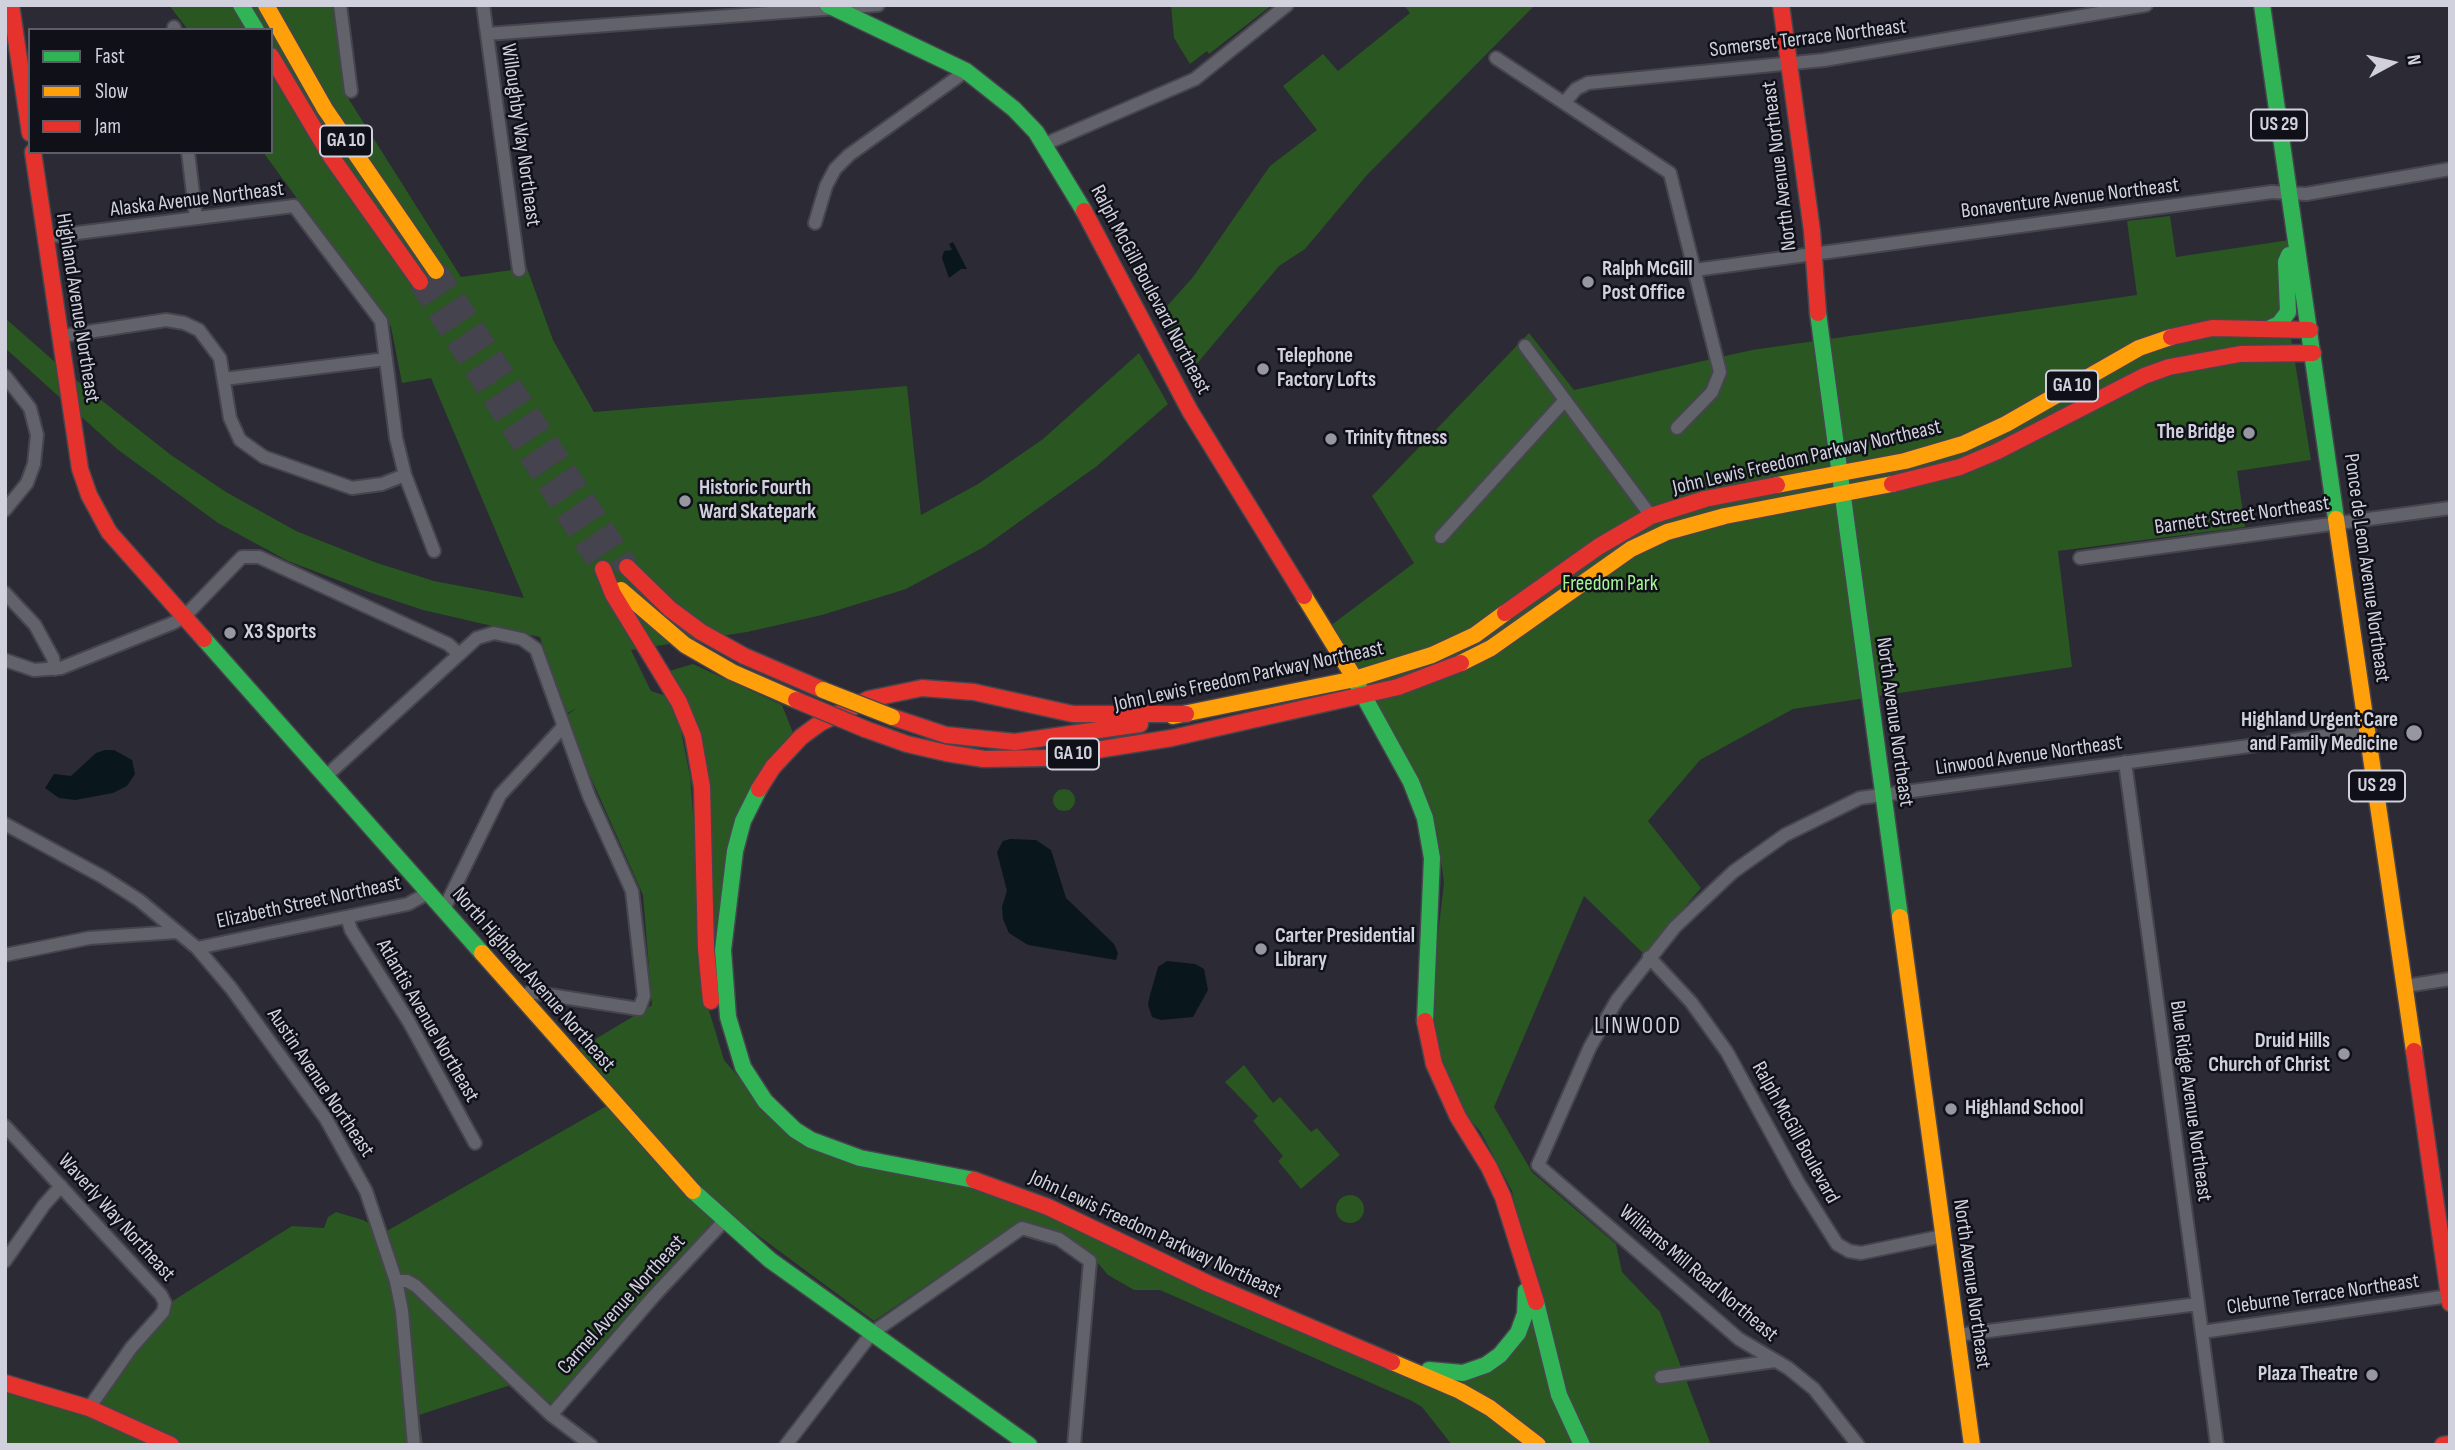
<!DOCTYPE html>
<html>
<head>
<meta charset="utf-8">
<style>
	body { margin:0 }
	#map { position:relative; width:2455px; height:1450px; overflow:hidden; background:#2b2a35; font-family:"Sofia Sans Condensed",sans-serif }
	canvas { display:block }
	.frame { position:absolute; inset:0; border:7px solid #d1d1dd; pointer-events:none }
	.legend { position:absolute; left:28px; top:28px; width:245px; height:126px; box-sizing:border-box; background:#101019; border:2px solid #5d5d67; margin:0; padding:9px 12px; list-style:none; font-size:21px; color:#d1d1dd }
	.legend li { display:flex; align-items:center; gap:14px; height:35px }
	.legend b { width:35px; border:2px solid #5d5d67 }
	.north { position:absolute; left:2357px; top:28px; width:70px; height:70px; -webkit-text-stroke:5px #101019; paint-order:stroke; rotate:82deg; font-size:19px; font-weight:700; line-height:28px; text-align:center; color:#d1d1dd }
	.north::after { content:''; display:block; margin:auto; width:24px; height:32px; background:#d1d1dd; clip-path:polygon(50% 0,100% 100%,50% 72%,0 100%) }
</style>
</head>
<body>
<div id="map">
<canvas width="2455" height="1450"></canvas>
<div class="frame"></div>
<ul class="legend">
<li><b style="height:9px;background:#30b455"></b>Fast</li>
<li><b style="height:9px;background:#ff9f0a"></b>Slow</li>
<li><b style="height:9px;background:#e5322d"></b>Jam</li>
</ul>
<div class="north">N</div>
</div>
<script>
const ctx = document.querySelector('canvas').getContext('2d');
ctx.lineJoin = 'round';
function paint(path, color) { ctx.fillStyle = color; ctx.fill(path, 'evenodd'); }
const shape = rows => new Path2D(rows.map(r => 'M' + r).join(''));
function stroke(path, color, width, dash) { ctx.strokeStyle = color; ctx.lineWidth = width; ctx.lineCap = dash ? 'butt' : 'round'; ctx.setLineDash(dash || []); ctx.stroke(path); }
function label(font, color, halo, rows, align = 'center') {
  ctx.font = font + ' "Sofia Sans Condensed",sans-serif'; ctx.lineWidth = 5; ctx.setLineDash([]); ctx.textBaseline = 'middle'; ctx.strokeStyle = halo; ctx.fillStyle = color; for (const [text, x, y, turn = 0] of rows) {
    ctx.save(); ctx.translate(x, y); ctx.rotate((+turn || 0) * Math.PI / 180); ctx.textAlign = isNaN(turn) ? turn : align; if (halo) ctx.strokeText(text, 0, 0); ctx.fillText(text, 0, 0); ctx.restore();
  }
}
const green = shape([
	[169,5,332,5,348,98,461,277,527,268,553,340,594,412,907,386,921,515,978,484,1043,439,1139,353,1168,404,1097,466,984,547,906,589,822,615,747,632,631,650,651,691,669,697,687,737,708,1007,724,1060,778,1123,1026,1204,1383,1363,1480,1373,1532,1311,1512,1191,1480,1131,1469,1119,1435,1051,1431,994,1444,883,1437,831,1416,773,1318,635,1414,563,1372,496,1529,333,1574,390,1752,350,2137,295,2127,221,2170,216,2176,257,2289,240,2286,307,2311,460,2237,471,2245,527,2058,551,2072,667,1793,709,1700,760,1648,821,1701,888,1644,954,1584,896,1494,1107,1532,1172,1616,1244,1622,1272,1660,1312,1711,1445,1452,1445,1422,1407,1412,1401,1160,1290,1134,1290,1108,1275,1086,1249,1018,1223,874,1321,729,1214,555,1406,520,1382,419,1415,423,1445,5,1445,5,1380,100,1405,163,1307,292,1226,324,1228,328,1217,336,1212,363,1220,385,1232,617,1100,574,1052,652,1005,643,895,564,717,577,708,564,715,540,637,423,610,369,592,288,561,218,523,117,449,5,348,5,318,72,377,171,455,226,492,296,531,377,563,434,581,524,598,431,378,402,383,391,327,263,152,271,152,271,30,188,30],
	[1171,5,1272,5,1209,54,1207,51,1190,64,1174,38],
	[1404,5,1535,5,1367,175,1305,249,1279,266,1190,372,1160,314,1193,277,1270,166,1317,130,1283,86,1323,54,1338,71,1410,13],
	[693,664,782,705,795,738,752,793,719,975,707,861,669,671],
	'1053 800a11 11 0 1 1 22 0a11 11 0 1 1-22 0Z',
	[1244,1065,1273,1103,1280,1097,1311,1132,1317,1128,1340,1155,1301,1189,1278,1161,1283,1156,1253,1121,1258,1116,1225,1082],
	'1336 1209a14 14 0 1 1 28 0a14 14 0 1 1-28 0Z'
]);
const water = shape([
	[953,242,967,269,961,269,949,278,942,258,944,251,952,250,949,244],
	[105,750,114,750,132,760,135,774,127,786,113,793,75,800,59,798,45,788,54,774,71,776,96,753],
	[1010,839,1036,840,1051,850,1066,898,1114,944,1118,953,1116,960,1028,945,1009,933,1003,919,1002,907,1007,891,997,852,1003,841],
	[1167,961,1195,964,1204,969,1208,990,1193,1017,1161,1020,1152,1017,1148,1005,1150,995,1158,967]
]);
const highwayTunnel = shape([
	[436,271,627,567],
	[420,282,603,569]
]);
const street = shape([
	[340,5,351,91],
	[483,5,519,270],
	[174,27,175,30],
	[487,34,878,5],
	[1496,58,1670,173,1720,372,1712,392,1677,428],
	[1564,103,1576,89,1588,83,1824,60,2146,5],
	[1045,144,1195,79,1287,5],
	[188,152,196,218],
	[815,223,826,186,835,169,849,155,966,71],
	[45,237,294,206,381,321,396,438,405,475,434,551],
	[1695,270,2272,192,2306,194,2450,169],
	[62,336,166,320,184,323,199,330,220,358,230,418,240,440,264,457,352,488,382,484,405,475],
	[1525,346,1651,516],
	[5,376,30,408,37,435,34,464,27,483,5,510],
	[224,379,386,359],
	[1441,537,1565,400],
	[2080,558,2450,508],
	[5,593,35,625,53,658,55,669],
	[5,660,34,670,61,668,173,623,184,617,242,557,259,557,448,644,458,653],
	[2125,762,2217,1445],
	[325,777,477,638,494,633,522,639,536,649,589,796,632,891,644,996,639,1009,530,992,521,999],
	[5,824,103,877,139,900,197,948,231,988,326,1119,366,1191,396,1281,402,1311,414,1445],
	[443,911,500,795,562,728],
	[347,917,351,930,409,1022,475,1143],
	[197,948,408,904,428,893],
	[5,955,89,938,176,932],
	[1649,957,1691,1002,1727,1052,1798,1182,1837,1244,1849,1251,1861,1253,1943,1236],
	[2406,986,2450,979],
	[5,1126,161,1295,165,1303,163,1312,131,1348,89,1408],
	[5,1261,44,1205,61,1186],
	[396,1281,407,1281,416,1286,551,1415,591,1445],
	[2202,1332,2449,1296],
	[1957,1335,2198,1304],
	[1661,1377,1775,1361],
	[551,1415,654,1296,724,1221],
	[786,1445,872,1333,1022,1228,1059,1239,1090,1261,1074,1445],
	[1858,1445,1814,1389,1788,1368,1739,1339,1538,1165,1590,1047,1617,1000,1675,927,1733,872,1785,835,1860,798,2369,730]
]);
const fast = shape([
	[241,5,256,30],
	[828,5,966,71,1014,109,1036,132,1084,211],
	[2262,5,2336,519],
	[1818,313,1900,917],
	[2268,329,2279,324,2288,312,2286,262,2289,255],
	[204,639,482,953],
	[1356,682,1411,782,1425,818,1432,858,1425,1021],
	[759,789,743,821,735,851,723,950,728,1017,743,1067,765,1101,795,1130,811,1140,860,1158,974,1180],
	[693,1191,770,1260,1029,1445],
	[1536,1302,1559,1395,1582,1445],
	[1429,1370,1463,1373,1486,1365,1500,1355,1518,1333,1525,1314,1526,1291]
]);
const slow = shape([
	[266,5,325,109,436,271],
	[1777,485,1905,461,1963,444,2006,424,2139,348,2171,337],
	[2336,519,2414,1051],
	[621,590,685,645,732,672,796,700],
	[1304,596,1355,679],
	[1461,663,1491,648,1631,549,1667,532,1725,516,1892,484],
	[1173,716,1355,679,1432,655,1475,635,1505,613],
	[1900,917,1972,1445],
	[482,953,693,1191],
	[1392,1362,1460,1391,1490,1408,1538,1445]
]);
const jam = shape([
	[11,5,30,133],
	[1781,5,1812,231,1818,313],
	[271,56,330,155,420,282],
	[33,152,80,469,89,495,109,532,204,639],
	[1084,211,1190,411,1304,596],
	[2171,337,2212,328,2310,330],
	[1892,484,1960,467,1998,451,2144,376,2169,367,2240,354,2313,353],
	[627,567,670,609,701,632,744,656,823,690],
	[603,569,613,594,679,702,693,736,702,787,706,949,711,1001],
	[1505,613,1598,547,1651,516,1705,499,1777,485],
	[892,717,946,735,1015,742,1140,724],
	[865,729,907,744,946,753,984,759,1046,758,1172,738,1398,687,1461,663],
	[759,789,773,767,801,737,820,723,869,699,922,688,974,692,1073,714,1186,714],
	[1425,1021,1434,1064,1458,1117,1489,1167,1503,1197,1536,1302],
	[2414,1051,2450,1303],
	[974,1180,1048,1207,1209,1284,1392,1362],
	[5,1383,89,1408,171,1445],
	[2443,1445,2450,1444]
]);
const slowBridge = shape([
	[823,690,892,717]
]);
const jamBridge = shape([
	[796,700,865,729]
]);
const markers = [
	[1588,282,7,"#9797a2"],
	[1263,369,7,"#9797a2"],
	[2249,433,7,"#9797a2"],
	[1331,439,7,"#9797a2"],
	[685,501,7,"#9797a2"],
	[230,633,7,"#9797a2"],
	[2414,733,9,"#9797a2"],
	[1261,949,7,"#9797a2"],
	[2344,1054,7,"#9797a2"],
	[1951,1109,7,"#9797a2"],
	[2372,1375,7,"#9797a2"]
];
const shields = [
	[2279,125,56],
	[346,141,52],
	[2072,386,52],
	[1073,754,52],
	[2377,786,56]
];
const shieldNames = [
	["US 29",2279,125],
	["GA 10",346,141],
	["GA 10",2072,386],
	["GA 10",1073,754],
	["US 29",2377,786]
];
const streetNames = [
	["Somerset Terrace Northeast",1808,39,-7],
	["Willoughby Way Northeast",520,135,82],
	["North Avenue Northeast",1780,166,-97],
	["Bonaventure Avenue Northeast",2070,199,-7],
	["Alaska Avenue Northeast",197,200,-7],
	["Ralph McGill Boulevard Northeast",1150,290,62],
	["Highland Avenue Northeast",77,308,81],
	["John Lewis Freedom Parkway Northeast",1807,458,-13],
	["Barnett Street Northeast",2242,516,-8],
	["Ponce de Leon Avenue Northeast",2366,568,82],
	["John Lewis Freedom Parkway Northeast",1249,677,-12],
	["North Avenue Northeast",1894,722,82],
	["Linwood Avenue Northeast",2029,756,-8],
	["Elizabeth Street Northeast",309,903,-12],
	["North Highland Avenue Northeast",533,980,49],
	["Atlantis Avenue Northeast",427,1021,60],
	["Austin Avenue Northeast",320,1083,56],
	["Blue Ridge Avenue Northeast",2190,1101,82],
	["Ralph McGill Boulevard",1795,1133,61],
	["Waverly Way Northeast",116,1218,48],
	["John Lewis Freedom Parkway Northeast",1155,1235,25],
	["Williams Mill Road Northeast",1698,1274,40],
	["North Avenue Northeast",1971,1284,82],
	["Cleburne Terrace Northeast",2323,1295,-8],
	["Carmel Avenue Northeast",622,1305,-48]
];
const poiNames = [
	["Ralph McGill",1602,270],
	["Post Office",1602,294],
	["Telephone",1277,357],
	["Factory Lofts",1277,381],
	["The Bridge",2235,433,"right"],
	["Trinity fitness",1345,439],
	["Historic Fourth",699,489],
	["Ward Skatepark",699,513],
	["X3 Sports",244,633],
	["Highland Urgent Care",2398,721,"right"],
	["and Family Medicine",2398,745,"right"],
	["Carter Presidential",1275,937],
	["Library",1275,961],
	["Druid Hills",2330,1042,"right"],
	["Church of Christ",2330,1066,"right"],
	["Highland School",1965,1109],
	["Plaza Theatre",2358,1375,"right"]
];
const parkNames = [
	["Freedom Park",1610,585]
];
const neighbourhoodNames = [
	["LINWOOD",1638,1027]
];
paint(green, '#295621');
paint(water, '#09171c');
stroke(highwayTunnel, '#44434e', 23, [23, 11]);
stroke(street, '#46454e', 16);
stroke(fast, '#46454e', 19);
stroke(slow, '#46454e', 19);
stroke(jam, '#46454e', 19);
stroke(street, '#62626b', 12);
stroke(fast, '#30b455', 16);
stroke(slow, '#ff9f0a', 16);
stroke(jam, '#e5322d', 16);
stroke(slowBridge, '#46454e', 19, []);
stroke(jamBridge, '#46454e', 19, []);
stroke(slowBridge, '#ff9f0a', 16);
stroke(jamBridge, '#e5322d', 16);
for (const [x, y, r, color] of markers) { const dot = new Path2D(); dot.arc(x, y, r, 0, 2 * Math.PI); ctx.fillStyle = color; ctx.fill(dot); stroke(dot, '#101019', 2.5); }
for (const [x, y, w] of shields) { const box = new Path2D(); box.roundRect(x - w / 2, y - 15.5, w, 31, 5); ctx.fillStyle = '#101019'; ctx.fill(box); stroke(box, '#d1d1dd', 2); }
label('bold 19px', '#d1d1dd', null, shieldNames);
label('21px', '#d1d1dd', '#101019', streetNames);
label('bold 21px', '#d1d1dd', '#101019', poiNames, 'left');
label('21px', '#a6f595', '#101019', parkNames);
ctx.letterSpacing = '2px';
label('23px', '#d1d1dd', '#101019', neighbourhoodNames);
ctx.letterSpacing = '0px';
</script>
</body>
</html>
